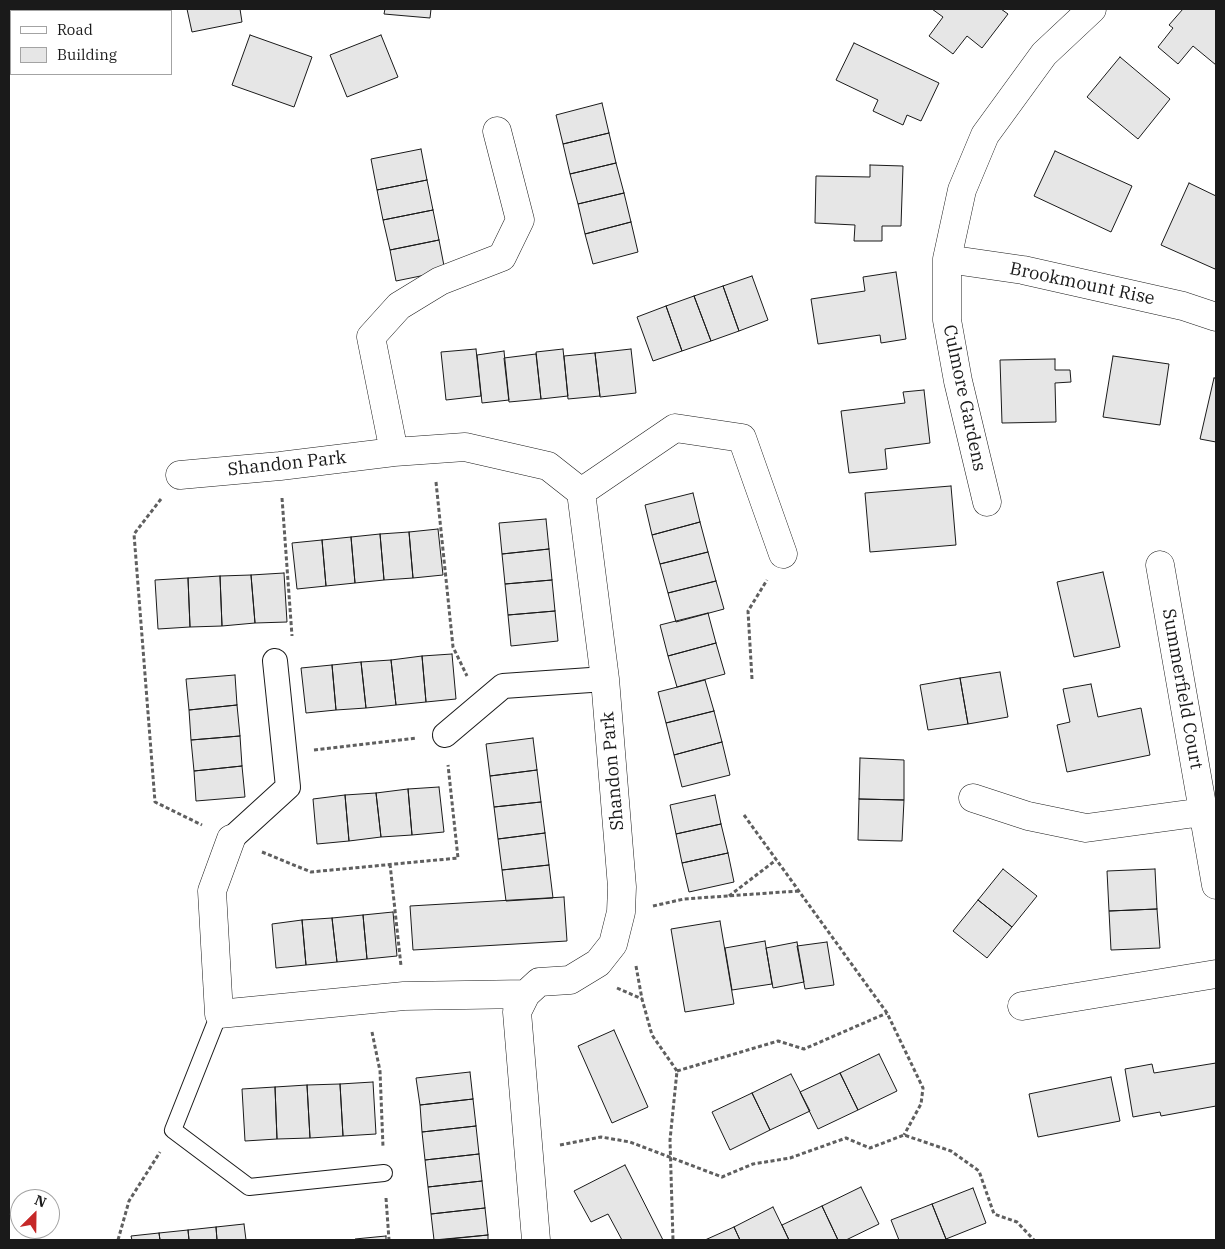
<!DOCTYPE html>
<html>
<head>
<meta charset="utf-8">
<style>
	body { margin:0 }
	#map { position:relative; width:1225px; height:1249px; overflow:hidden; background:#fff; font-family:"IBM Plex Serif",serif }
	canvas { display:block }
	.frame { position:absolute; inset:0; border:10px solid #1a1a1a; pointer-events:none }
	.legend { position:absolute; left:10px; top:10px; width:162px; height:65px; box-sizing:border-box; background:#fff; border:1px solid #a3a3a3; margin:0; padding:6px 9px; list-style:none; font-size:15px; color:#1a1a1a }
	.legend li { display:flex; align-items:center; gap:10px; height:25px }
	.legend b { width:25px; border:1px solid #a3a3a3 }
	.north { position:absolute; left:10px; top:1189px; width:50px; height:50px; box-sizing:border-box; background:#fff; border:1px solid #a3a3a3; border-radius:50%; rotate:23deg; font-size:14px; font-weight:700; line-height:20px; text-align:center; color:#1a1a1a }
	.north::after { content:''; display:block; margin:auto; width:18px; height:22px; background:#c62828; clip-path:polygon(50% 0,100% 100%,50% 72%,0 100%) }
</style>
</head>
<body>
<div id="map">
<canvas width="1225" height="1249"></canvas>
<div class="frame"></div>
<ul class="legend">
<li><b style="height:6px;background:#fff"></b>Road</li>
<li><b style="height:14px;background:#e6e6e6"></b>Building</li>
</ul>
<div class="north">N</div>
</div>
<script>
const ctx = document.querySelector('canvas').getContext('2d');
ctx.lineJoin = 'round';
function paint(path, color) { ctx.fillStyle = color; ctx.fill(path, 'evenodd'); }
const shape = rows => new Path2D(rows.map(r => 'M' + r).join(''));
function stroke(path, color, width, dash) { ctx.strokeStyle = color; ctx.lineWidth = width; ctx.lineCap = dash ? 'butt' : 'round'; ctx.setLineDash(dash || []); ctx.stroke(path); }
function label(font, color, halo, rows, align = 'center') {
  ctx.font = font + ' "IBM Plex Serif",serif'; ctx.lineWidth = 4; ctx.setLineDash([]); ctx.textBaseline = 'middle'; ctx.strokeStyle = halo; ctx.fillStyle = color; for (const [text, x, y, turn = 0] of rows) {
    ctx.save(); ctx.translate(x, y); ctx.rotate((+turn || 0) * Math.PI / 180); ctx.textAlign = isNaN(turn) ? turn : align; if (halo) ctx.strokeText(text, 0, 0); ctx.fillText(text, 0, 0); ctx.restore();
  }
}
const building = shape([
	[187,9,240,9,242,22,192,32,187,9],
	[385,9,431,9,430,18,384,14,385,9],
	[932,9,1001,9,1008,14,982,48,967,36,953,54,929,36,943,17,932,9],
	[1183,9,1216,9,1216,65,1193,46,1178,64,1158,47,1173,28,1169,25,1183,9],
	[250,35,312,57,294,107,232,85,250,35],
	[381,35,398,77,347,97,330,55,381,35],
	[854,43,939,83,921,121,907,115,903,125,873,111,878,100,836,80,854,43],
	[1120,57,1170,99,1138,139,1087,97,1120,57],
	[602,103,609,133,563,144,556,115,602,103],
	[609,133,616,163,570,174,563,144,609,133],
	[421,149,427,180,377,190,371,159,421,149],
	[1055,151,1132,186,1111,232,1034,196,1055,151],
	[616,163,624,193,578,204,570,174,616,163],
	[870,165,903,166,901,226,882,226,882,241,854,241,855,225,815,223,816,176,870,177,870,165],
	[427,180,433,210,383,220,377,190,427,180],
	[1189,183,1216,196,1216,266,1215,269,1161,245,1189,183],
	[624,193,631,222,585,234,578,204,624,193],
	[433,210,439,240,390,250,383,220,433,210],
	[631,222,638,252,593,264,585,234,631,222],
	[439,240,445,271,396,281,390,250,439,240],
	[896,272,906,339,881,343,880,335,818,344,811,299,865,291,863,277,896,272],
	[752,276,768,320,739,331,723,286,752,276],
	[723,286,739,331,711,341,694,296,723,286],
	[694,296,711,341,682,351,666,306,694,296],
	[666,306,682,351,653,361,637,317,666,306],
	[476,349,481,396,446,400,441,352,476,349],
	[563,349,568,396,541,399,536,352,563,349],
	[631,349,636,393,600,397,595,353,631,349],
	[504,351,509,400,482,403,477,355,504,351],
	[595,353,600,396,568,399,564,356,595,353],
	[536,354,541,399,509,402,504,358,536,354],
	[1113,356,1169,364,1160,425,1103,417,1113,356],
	[1055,359,1055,370,1070,370,1071,382,1055,383,1056,422,1002,423,1000,360,1055,359],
	[1214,378,1216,378,1216,442,1200,439,1214,378],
	[924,390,930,443,885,449,887,469,849,473,841,411,905,403,903,392,924,390],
	[951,486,956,545,870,552,865,493,951,486],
	[693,493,700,522,652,535,645,505,693,493],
	[546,519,549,549,502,554,499,523,546,519],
	[700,522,708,552,660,564,652,535,700,522],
	[438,529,443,575,413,578,409,532,438,529],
	[409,532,413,578,384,580,380,534,409,532],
	[380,534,384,580,355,583,351,537,380,534],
	[351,537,355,583,326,586,322,540,351,537],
	[322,540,326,586,297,589,292,543,322,540],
	[549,549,552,580,505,584,502,554,549,549],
	[708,552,716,581,668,593,660,564,708,552],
	[1103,572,1120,647,1074,657,1057,582,1103,572],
	[284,573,287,622,255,623,251,575,284,573],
	[251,575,255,623,222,626,220,576,251,575],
	[220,576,222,626,190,627,188,578,220,576],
	[188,578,190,627,158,629,155,580,188,578],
	[552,580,555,611,508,615,505,584,552,580],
	[716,581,724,609,676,622,668,593,716,581],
	[555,611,558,641,511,646,508,615,555,611],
	[708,613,716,643,668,656,660,625,708,613],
	[716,643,725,674,677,687,668,656,716,643],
	[452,654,456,699,426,702,422,656,452,654],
	[422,656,426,702,396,705,391,660,422,656],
	[391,660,396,705,366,708,361,662,391,660],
	[361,662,366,708,336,710,332,665,361,662],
	[332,665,336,710,306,713,301,668,332,665],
	[1000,672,1008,717,968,724,960,678,1000,672],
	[235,675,237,705,189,710,186,679,235,675],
	[960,678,968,724,928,730,920,685,960,678],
	[705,680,714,711,666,723,658,692,705,680],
	[1091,684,1098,717,1141,708,1150,755,1067,772,1057,725,1070,722,1063,689,1091,684],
	[237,705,240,736,191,740,189,710,237,705],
	[714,711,722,742,674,755,666,723,714,711],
	[240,736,242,766,194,771,191,740,240,736],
	[533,738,537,770,490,776,486,744,533,738],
	[722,742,730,775,682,787,674,755,722,742],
	[860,758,904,760,904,800,859,799,860,758],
	[242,766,245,797,196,801,194,771,242,766],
	[537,770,541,802,494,807,490,776,537,770],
	[439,787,444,832,412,835,408,789,439,787],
	[408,789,412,835,381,837,376,793,408,789],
	[376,793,381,837,349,841,345,795,376,793],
	[345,795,349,841,317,844,313,799,345,795],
	[715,795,721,824,676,834,670,805,715,795],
	[859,799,904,800,902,841,858,840,859,799],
	[541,802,545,833,498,839,494,807,541,802],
	[721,824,728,853,682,863,676,834,721,824],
	[545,833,549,865,502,870,498,839,545,833],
	[728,853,734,882,689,892,682,863,728,853],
	[549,865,553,898,506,901,502,870,549,865],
	[1003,869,1037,896,1012,927,978,900,1003,869],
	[1155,869,1157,909,1109,911,1107,871,1155,869],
	[564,897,567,941,413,950,410,906,564,897],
	[978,900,1012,927,987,958,953,931,978,900],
	[1157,909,1160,948,1111,950,1109,911,1157,909],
	[393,912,397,956,367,959,363,915,393,912],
	[363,915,367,959,337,962,332,918,363,915],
	[332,918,337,962,306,965,302,920,332,918],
	[302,920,306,965,276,968,272,924,302,920],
	[720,921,734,1004,685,1012,671,929,720,921],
	[765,941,772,984,732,990,725,948,765,941],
	[797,942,804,982,773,988,766,948,797,942],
	[827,942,834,985,805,989,797,946,827,942],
	[614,1030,648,1107,612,1123,578,1046,614,1030],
	[879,1054,897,1091,858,1110,840,1073,879,1054],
	[1216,1063,1216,1106,1161,1116,1160,1112,1133,1117,1125,1069,1152,1064,1154,1073,1216,1063],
	[470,1072,473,1099,420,1105,416,1078,470,1072],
	[840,1073,858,1110,818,1129,800,1092,840,1073],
	[791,1074,810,1111,770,1130,752,1093,791,1074],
	[1111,1077,1120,1121,1038,1137,1029,1094,1111,1077],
	[373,1082,376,1134,343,1136,340,1084,373,1082],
	[340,1084,343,1136,310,1138,307,1085,340,1084],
	[307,1085,310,1138,277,1139,275,1087,307,1085],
	[275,1087,277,1139,245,1141,242,1089,275,1087],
	[752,1093,770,1130,730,1150,712,1112,752,1093],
	[473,1099,476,1126,422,1132,420,1105,473,1099],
	[476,1126,479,1154,425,1160,422,1132,476,1126],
	[479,1154,482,1181,428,1187,425,1160,479,1154],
	[625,1165,663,1240,622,1240,608,1214,591,1222,574,1191,625,1165],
	[482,1181,485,1208,431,1214,428,1187,482,1181],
	[861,1187,879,1224,846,1240,838,1240,822,1206,861,1187],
	[973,1188,986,1223,946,1239,932,1204,973,1188],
	[932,1204,946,1239,943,1240,899,1240,891,1220,932,1204],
	[822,1206,838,1240,789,1240,782,1225,822,1206],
	[773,1207,789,1240,740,1240,734,1227,773,1207],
	[485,1208,488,1235,434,1240,431,1214,485,1208],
	[244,1224,246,1240,217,1240,216,1227,244,1224],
	[216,1227,217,1240,189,1240,188,1230,216,1227],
	[734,1227,740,1240,705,1240,734,1227],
	[188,1230,189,1240,160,1240,159,1233,188,1230],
	[159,1233,160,1240,132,1240,131,1236,159,1233],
	[488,1235,488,1240,440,1240,488,1235],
	[386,1236,386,1240,355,1240,355,1239,386,1236]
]);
const path = shape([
	[436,482,453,647,467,676],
	[282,498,292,636],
	[161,499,134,534,155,802,202,825],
	[752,679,748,611,767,580],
	[314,750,417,738],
	[744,815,887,1013,923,1088,921,1104,904,1135],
	[262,852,311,872,458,858,448,765],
	[390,864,401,966],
	[729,896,776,860],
	[653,906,684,899,798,891],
	[636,966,642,999,652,1035,677,1071,670,1140,673,1240],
	[617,988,642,999],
	[372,1032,380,1071,383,1147],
	[677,1071,778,1041,804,1049,887,1013],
	[560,1145,601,1137,630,1142,722,1177,753,1164,790,1158,846,1138,870,1148,904,1135,951,1151,979,1171,994,1214,1017,1222,1034,1240],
	[386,1198,389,1240],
	[118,1240,129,1201,160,1152]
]);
const service = shape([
	[219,1014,173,1130,249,1187,384,1173]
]);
const pedestrian = shape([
	[445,735,503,686,605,679],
	[231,839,288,787,275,661]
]);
const minor = shape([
	[947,259,1023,270,1183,306,1216,317],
	[394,452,371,337,399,306,440,281,502,257,520,220,497,131],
	[180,475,280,466,394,452,465,447,548,466,581,492,605,679,622,887,621,912,613,944,598,963,570,980,539,982,526,994,517,1012,536,1240],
	[581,492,675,428,742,438,783,554],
	[987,502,958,381,947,320,947,259,962,190,985,135,1044,54,1092,9],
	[1160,565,1216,885],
	[973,798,1028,816,1086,828,1203,812],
	[231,839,212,891,219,1014,404,996,526,994],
	[1022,1006,1216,974]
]);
const streetNames = [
	["Brookmount Rise",1082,284,12],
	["Culmore Gardens",964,398,78],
	["Shandon Park",287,464,-6],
	["Summerfield Court",1182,689,80],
	["Shandon Park",613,771,-95]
];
paint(building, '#e6e6e6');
stroke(building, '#1a1a1a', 1);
stroke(service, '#1a1a1a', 18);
stroke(pedestrian, '#1a1a1a', 26);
stroke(minor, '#1a1a1a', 29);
stroke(path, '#5f5f5f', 3, [4, 2.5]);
stroke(service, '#fff', 16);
stroke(pedestrian, '#fff', 24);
stroke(minor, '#fff', 28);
label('18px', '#1a1a1a', '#fff', streetNames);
</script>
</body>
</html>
